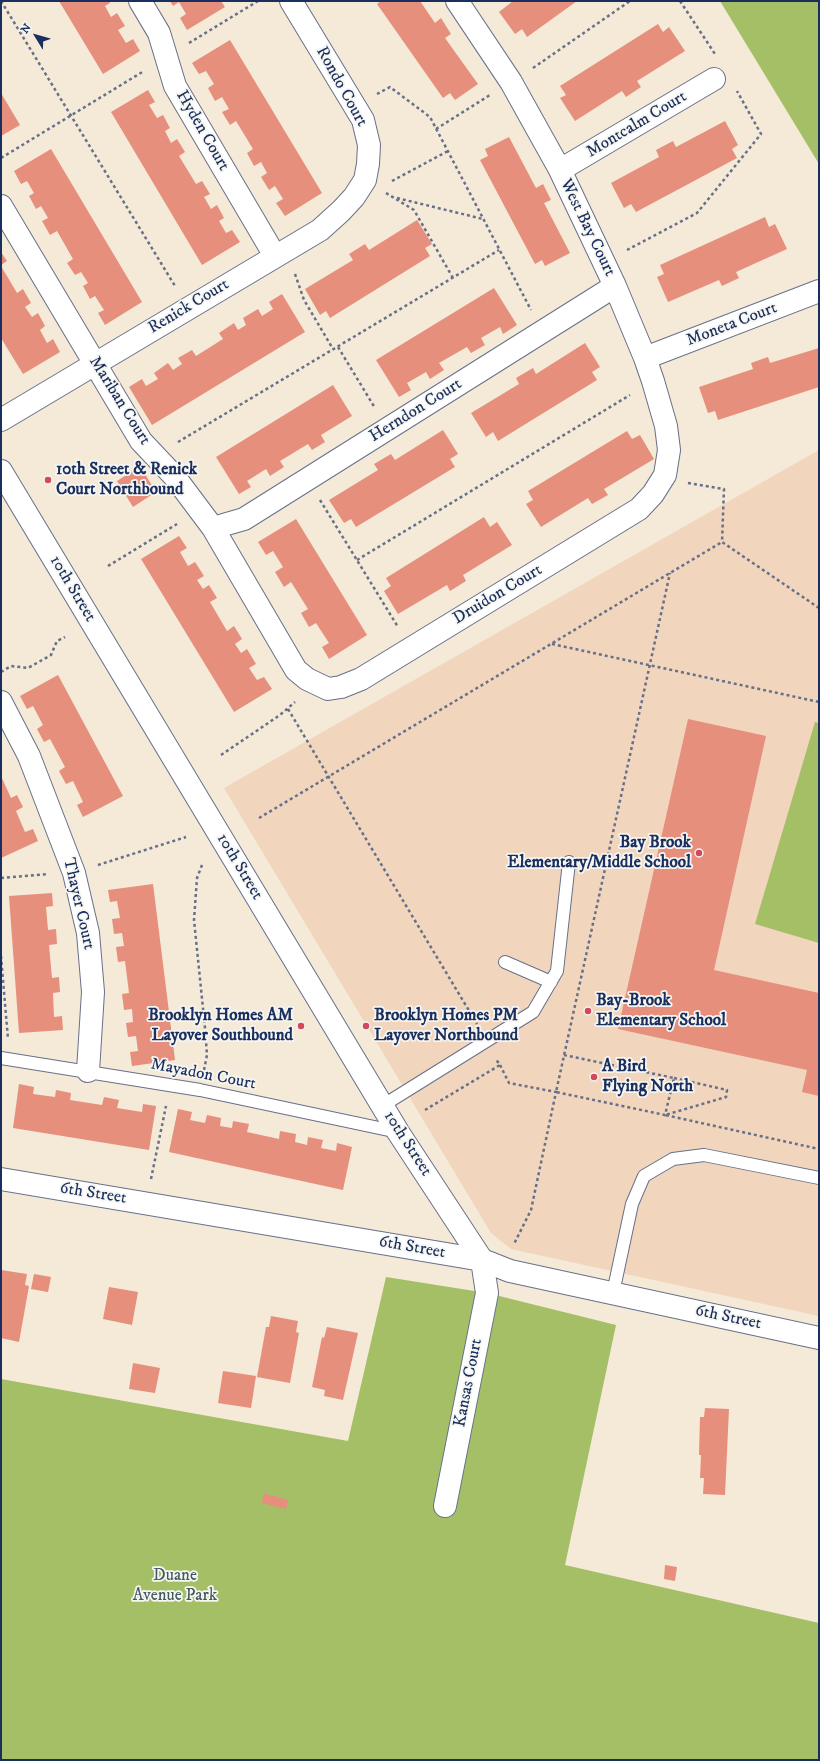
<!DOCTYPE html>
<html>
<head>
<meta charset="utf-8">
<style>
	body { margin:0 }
	#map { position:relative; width:820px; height:1761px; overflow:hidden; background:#f5e9d8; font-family:"IM FELL DW Pica",serif }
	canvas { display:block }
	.frame { position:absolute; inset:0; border:2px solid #1b2f5e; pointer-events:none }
	.north { position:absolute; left:16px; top:16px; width:40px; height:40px; -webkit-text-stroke:3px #f6f6f2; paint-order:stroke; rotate:307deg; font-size:11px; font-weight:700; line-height:16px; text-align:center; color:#1b2f5e }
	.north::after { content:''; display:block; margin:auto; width:14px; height:18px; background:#1b2f5e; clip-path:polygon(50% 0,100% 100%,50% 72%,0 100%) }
</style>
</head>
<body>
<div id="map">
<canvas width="820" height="1761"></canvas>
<div class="frame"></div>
<div class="north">N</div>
</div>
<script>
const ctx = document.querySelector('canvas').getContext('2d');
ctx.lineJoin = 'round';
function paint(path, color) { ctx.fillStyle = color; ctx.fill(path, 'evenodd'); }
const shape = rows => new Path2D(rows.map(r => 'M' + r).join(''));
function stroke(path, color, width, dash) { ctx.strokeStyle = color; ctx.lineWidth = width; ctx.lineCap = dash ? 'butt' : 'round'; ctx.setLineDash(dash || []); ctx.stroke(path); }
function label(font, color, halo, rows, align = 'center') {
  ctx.font = font + ' "IM FELL DW Pica",serif'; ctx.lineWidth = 3.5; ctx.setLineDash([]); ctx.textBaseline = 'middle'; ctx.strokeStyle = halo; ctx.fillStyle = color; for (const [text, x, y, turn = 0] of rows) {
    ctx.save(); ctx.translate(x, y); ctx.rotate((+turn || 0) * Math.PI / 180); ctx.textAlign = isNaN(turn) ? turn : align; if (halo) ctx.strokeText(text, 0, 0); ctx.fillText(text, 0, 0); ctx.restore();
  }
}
const built = shape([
	[819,450,819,1316,511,1249,491,1233,224,788]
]);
const green = shape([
	[720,1,819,1,819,164],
	[815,722,819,723,819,943,755,924],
	[386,1277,487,1293,616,1325,565,1565,819,1623,819,1760,1,1760,1,1379,348,1441]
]);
const building = shape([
	[59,1,109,1,110,3,105,6,111,17,117,13,125,26,118,30,126,43,133,39,140,51,103,74],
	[170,1,221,1,225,7,187,30,180,18,186,14,179,2,173,6],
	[381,1,420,1,435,23,441,18,451,34,445,38,478,84,455,100,450,93,443,98,377,4],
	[513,1,577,1,527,37,522,29,515,34,499,12],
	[658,24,663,32,669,27,685,51,637,81,641,87,626,97,622,91,575,121,560,98,566,95,560,86],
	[230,40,322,193,285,216,276,203,283,199,275,186,269,190,261,177,267,173,261,162,254,166,247,153,253,149,236,121,230,125,222,112,229,109,222,97,215,101,208,88,214,84,206,71,199,74,192,63],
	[148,90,155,102,149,105,157,118,163,115,170,128,165,131,171,143,177,139,185,152,179,156,196,184,202,181,210,194,204,197,211,209,217,205,224,218,219,221,226,233,232,230,240,242,202,265,111,112],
	[1,93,20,125,1,136],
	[725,121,738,145,732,149,737,158,636,212,631,204,624,208,611,183,659,157,656,150,673,141,676,147],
	[509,137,536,188,543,184,551,200,544,203,570,253,545,266,542,260,535,264,480,160,488,156,485,149],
	[51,149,142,302,105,325,98,313,104,310,95,296,90,299,83,286,88,283,81,272,75,275,67,263,73,259,57,231,50,235,42,221,48,218,41,206,36,209,29,196,34,193,27,181,21,184,14,171],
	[765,217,769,227,775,224,787,249,736,272,739,278,722,286,719,280,668,302,657,277,664,274,660,265],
	[417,220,432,244,425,248,430,256,330,318,326,311,320,315,305,289,353,260,349,254,365,244,369,250],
	[1,252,7,261,1,265],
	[1,266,17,293,23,289,31,303,25,307,32,317,38,313,45,326,40,330,47,343,53,339,60,352,23,374,1,338],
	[494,288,517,325,503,334,500,327,481,338,485,345,471,353,467,347,439,363,444,370,430,379,426,372,407,383,411,390,399,397,376,360],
	[282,294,305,332,152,425,129,387,142,379,146,386,158,379,154,373,168,363,173,370,182,364,178,358,192,350,196,356,223,339,219,333,234,323,238,330,246,325,243,318,258,309,262,316,273,309,269,302],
	[585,343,600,367,592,372,597,380,498,441,493,432,486,437,471,413,519,384,516,378,533,368,536,374],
	[819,348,819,387,718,420,715,411,708,413,699,387,753,369,751,363,768,357,770,363],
	[333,385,352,416,321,435,325,442,312,450,308,444,280,461,284,467,270,476,266,469,247,481,251,487,239,494,216,457],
	[443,430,458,454,450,459,455,467,356,527,351,519,344,523,329,500,378,470,374,464,391,454,395,460],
	[627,431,632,439,640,435,654,459,604,489,608,495,592,504,588,498,541,527,526,504,533,500,528,491],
	[140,466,156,492,133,507,117,481],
	[484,517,490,527,497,522,512,545,463,575,466,581,450,591,447,585,398,614,384,591,391,586,386,578],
	[296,519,367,635,329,659,322,647,329,643,316,623,309,627,301,613,308,609,291,582,284,587,275,572,283,567,273,551,266,555,258,542],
	[179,536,187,548,180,552,188,566,195,562,204,576,197,580,203,589,209,585,217,598,210,602,227,631,234,626,242,639,235,644,241,653,247,649,256,664,249,668,257,680,264,677,272,689,234,712,141,559],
	[58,675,123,796,83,817,77,805,83,802,73,781,66,784,59,771,65,767,50,739,44,742,37,729,43,725,33,706,27,709,20,696],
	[688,719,766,736,714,970,819,993,819,1096,802,1092,807,1070,618,1029],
	[1,776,11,798,17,795,23,807,16,811,25,832,33,829,38,841,1,858],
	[153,884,175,1060,132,1066,130,1052,138,1051,136,1036,128,1037,126,1023,133,1022,132,1009,124,1010,122,994,129,993,125,961,118,962,116,947,124,946,122,933,114,934,112,919,120,918,117,901,110,902,108,890],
	[52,893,53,906,46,907,48,930,56,929,57,944,49,945,52,978,59,977,60,992,53,993,54,1017,62,1016,63,1030,19,1033,9,896],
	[19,1084,34,1087,33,1094,55,1097,56,1090,71,1093,70,1100,102,1105,104,1097,119,1100,117,1108,142,1112,143,1104,156,1106,149,1150,13,1128],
	[178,1109,192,1112,190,1120,205,1123,207,1115,221,1118,220,1126,232,1128,233,1121,249,1124,247,1132,279,1139,280,1131,296,1134,295,1142,307,1145,308,1137,323,1140,321,1148,336,1151,337,1143,352,1147,343,1190,169,1152],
	[1,1270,27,1274,25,1285,29,1286,19,1342,1,1338],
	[34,1274,51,1277,48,1292,31,1289],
	[109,1287,138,1292,132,1325,103,1319],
	[271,1316,298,1321,296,1332,299,1333,290,1383,257,1377,266,1327,269,1327],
	[327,1327,358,1333,343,1400,324,1396,325,1390,312,1387,322,1337,324,1338],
	[133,1363,160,1368,155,1393,129,1389],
	[223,1371,256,1376,251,1408,218,1403],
	[705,1408,729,1409,725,1495,703,1494,704,1478,700,1478,701,1455,699,1455,700,1417,704,1417],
	[264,1493,288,1500,286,1509,262,1503],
	[665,1565,677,1567,675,1581,664,1579]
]);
const path = shape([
	[1,1,175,286],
	[680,1,715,54],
	[189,43,258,1],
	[533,68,630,1],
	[377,94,390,87,430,117,531,310],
	[436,129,490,95],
	[1,158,144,71],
	[392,181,448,151],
	[386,193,414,210,453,278],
	[397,198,483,219],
	[627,250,697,213,761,134,737,91],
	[295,274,304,300,333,349],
	[338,347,375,408],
	[178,442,499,250],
	[688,483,724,489,722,542,819,608],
	[320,500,398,627],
	[357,560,630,395],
	[108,566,177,524],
	[552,644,819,702],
	[1,672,11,666,28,668,51,655,57,641,65,637],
	[288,709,477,1024],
	[221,755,280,715,295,702],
	[259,818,722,542],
	[98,865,186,837],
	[202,865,197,878,194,920,205,1028,207,1055,204,1070],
	[1,878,48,874],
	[1,956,8,1039],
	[564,1055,674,1078,665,1115,556,1092,670,573],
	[500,1065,509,1083,556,1092,531,1210,514,1244],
	[674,1078,727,1090,726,1097,665,1115,819,1149],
	[425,1110,500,1065,495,1058],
	[151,1179,166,1106]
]);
const service = shape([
	[505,962,551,982],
	[1,1058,200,1090,398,1132],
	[382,1106,533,1012,557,971,569,862],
	[613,1293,632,1204,644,1176,673,1159,704,1155,819,1178]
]);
const minor = shape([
	[140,1,159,33,175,86,275,256],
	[560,170,714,79],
	[1,206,141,441,174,476,213,528,296,670,307,679,328,689,341,687,361,679,639,509,653,494,665,475,669,450,666,426,653,381,645,358,615,286,560,170,511,82,457,1],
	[645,358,819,291],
	[1,420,320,230,341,211,354,197,365,180,368,164,369,145,363,120,291,1],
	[213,528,244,519,615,286],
	[1,702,29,756,74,873,88,933,93,992,88,1071],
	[1,1179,482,1260,487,1293,445,1506]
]);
const tertiary = shape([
	[1,471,398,1132,482,1260,510,1271,819,1338]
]);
const markers = [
	[48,480,4,"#d1495b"],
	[699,853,4,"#d1495b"],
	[588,1011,4,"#d1495b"],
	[301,1026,4,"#d1495b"],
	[366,1026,4,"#d1495b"],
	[594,1077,4,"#d1495b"]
];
const streetNames = [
	["Rondo Court",341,87,61],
	["Montcalm Court",637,125,-31],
	["Hyden Court",202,131,60],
	["West Bay Court",587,228,64],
	["Renick Court",189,307,-31],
	["Moneta Court",732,325,-21],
	["Mariban Court",119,401,58],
	["Herndon Court",416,411,-32],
	["10th Street",72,589,59],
	["Druidon Court",498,595,-31],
	["10th Street",239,867,59],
	["Thayer Court",78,904,77],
	["Mayadon Court",203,1075,11],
	["10th Street",407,1144,57],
	["6th Street",93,1194,9],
	["6th Street",412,1248,10],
	["6th Street",728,1318,12],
	["Kansas Court",469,1383,-79]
];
const poiNames = [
	["10th Street & Renick",56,470],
	["Court Northbound",56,490],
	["Bay Brook",691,843,"right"],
	["Elementary/Middle School",691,863,"right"],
	["Bay-Brook",596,1001],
	["Elementary School",596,1021],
	["Brooklyn Homes AM",293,1016,"right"],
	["Layover Southbound",293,1036,"right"],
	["Brooklyn Homes PM",374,1016],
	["Layover Northbound",374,1036],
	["A Bird",602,1067],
	["Flying North",602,1087]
];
const parkNames = [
	["Duane",175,1576],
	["Avenue Park",175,1596]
];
paint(built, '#f1d5bd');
paint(green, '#a4bf66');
paint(building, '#e68f7d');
stroke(service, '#677089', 14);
stroke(minor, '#677089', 24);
stroke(tertiary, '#677089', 24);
stroke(path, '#677089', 2.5, [3, 3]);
stroke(service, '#fff', 12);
stroke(minor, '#fff', 22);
stroke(tertiary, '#fff', 22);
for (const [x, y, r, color] of markers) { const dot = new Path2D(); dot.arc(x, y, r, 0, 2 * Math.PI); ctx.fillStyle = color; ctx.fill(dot); stroke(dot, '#f6f6f2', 1.5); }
label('17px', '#1b2f5e', '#f6f6f2', streetNames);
label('bold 17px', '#1b2f5e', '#f6f6f2', poiNames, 'left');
label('17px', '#445a60', '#f6f6f2', parkNames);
</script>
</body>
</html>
